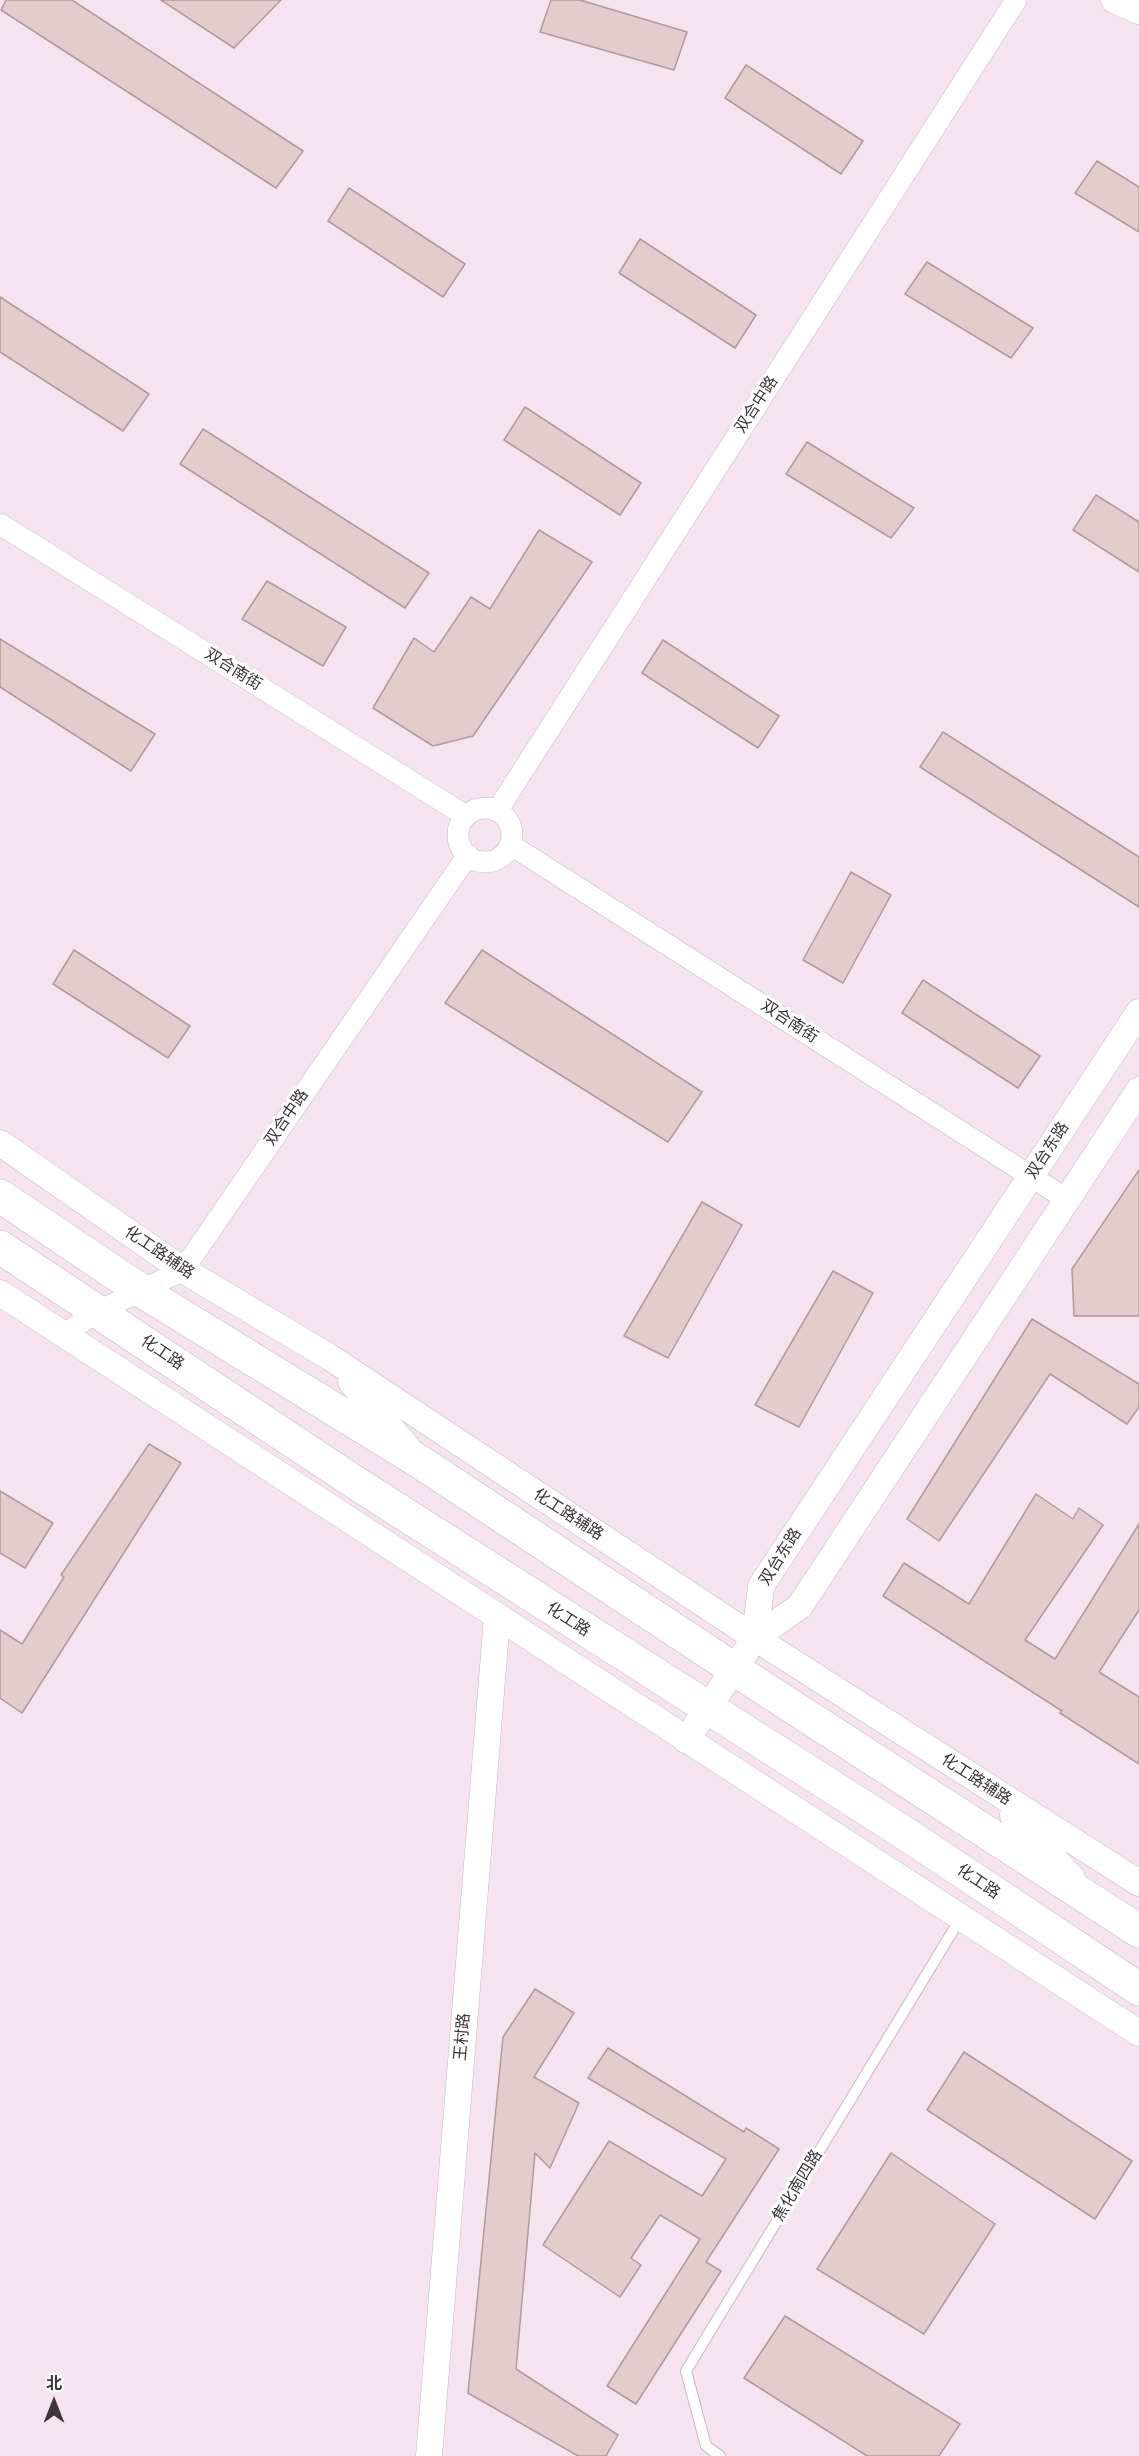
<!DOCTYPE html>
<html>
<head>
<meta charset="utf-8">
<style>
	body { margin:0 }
	#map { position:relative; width:1139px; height:2456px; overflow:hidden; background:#f5e3ef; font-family:"DM Sans","Noto Sans SC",sans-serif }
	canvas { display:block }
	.north { position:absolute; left:24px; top:2372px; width:60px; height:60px; -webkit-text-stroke:4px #fff; paint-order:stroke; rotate:0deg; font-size:16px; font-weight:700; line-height:24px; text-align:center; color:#3c353a }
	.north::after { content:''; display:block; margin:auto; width:21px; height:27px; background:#3c353a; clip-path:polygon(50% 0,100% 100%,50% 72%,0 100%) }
</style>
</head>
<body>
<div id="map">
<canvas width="1139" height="2456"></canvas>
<div class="north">北</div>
</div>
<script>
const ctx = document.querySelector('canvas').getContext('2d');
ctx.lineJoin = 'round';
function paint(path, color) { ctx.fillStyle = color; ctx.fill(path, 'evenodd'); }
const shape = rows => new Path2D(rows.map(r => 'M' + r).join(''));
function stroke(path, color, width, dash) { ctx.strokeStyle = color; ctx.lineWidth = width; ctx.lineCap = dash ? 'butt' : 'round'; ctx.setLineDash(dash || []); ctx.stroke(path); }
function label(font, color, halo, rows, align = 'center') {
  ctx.font = font + ' "DM Sans","Noto Sans SC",sans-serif'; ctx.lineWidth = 6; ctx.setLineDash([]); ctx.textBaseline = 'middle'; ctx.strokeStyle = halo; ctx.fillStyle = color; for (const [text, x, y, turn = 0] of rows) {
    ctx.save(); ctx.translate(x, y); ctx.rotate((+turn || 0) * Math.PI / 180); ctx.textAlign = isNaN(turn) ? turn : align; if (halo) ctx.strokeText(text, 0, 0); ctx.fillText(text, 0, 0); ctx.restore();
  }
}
const building = shape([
	[6,0,72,0,303,151,276,188,1,10,6,0],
	[161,0,281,0,234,48,161,0],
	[551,0,580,0,687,32,674,70,540,32,551,0],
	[746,65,863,141,841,174,725,98,746,65],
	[1097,161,1139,187,1139,232,1075,193,1097,161],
	[349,188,465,264,443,297,328,221,349,188],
	[640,239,756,315,735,348,619,273,640,239],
	[927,262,1033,328,1011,358,905,294,927,262],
	[0,297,149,394,123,431,0,352,0,297],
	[525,407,641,483,620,515,504,440,525,407],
	[203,429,429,573,405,608,180,464,203,429],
	[807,442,914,508,891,538,786,474,807,442],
	[1096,495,1139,522,1139,572,1073,530,1096,495],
	[539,530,592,562,473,736,433,746,373,708,414,638,434,652,471,597,490,609,539,530],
	[267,581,346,627,323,666,242,619,267,581],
	[0,639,155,734,131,771,0,687,0,639],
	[663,640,779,716,758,748,642,673,663,640],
	[943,732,1139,857,1139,907,920,767,943,732],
	[851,872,891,895,843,983,803,960,851,872],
	[74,950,190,1026,168,1058,53,984,74,950],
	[482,950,702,1092,668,1142,445,1003,482,950],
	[923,980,1040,1056,1018,1088,902,1013,923,980],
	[1139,1170,1139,1316,1074,1316,1072,1269,1139,1170],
	[702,1202,742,1225,668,1358,624,1336,702,1202],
	[833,1271,873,1293,799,1427,755,1405,833,1271],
	[1032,1319,1139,1384,1139,1407,1127,1424,1050,1374,939,1541,907,1519,1032,1319],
	[149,1444,181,1463,22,1713,0,1698,0,1630,22,1644,64,1577,61,1575,149,1444],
	[0,1491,53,1523,25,1568,0,1553,0,1491],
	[1036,1494,1073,1519,1079,1508,1103,1525,1025,1640,1055,1659,1139,1524,1139,1610,1099,1672,1139,1697,1139,1764,1060,1713,1062,1711,883,1596,904,1563,969,1604,1036,1494],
	[535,1989,574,2013,534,2077,579,2103,550,2168,535,2153,516,2369,618,2435,606,2456,578,2456,468,2393,503,2037,535,1989],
	[608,2048,744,2132,746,2128,779,2149,706,2262,721,2271,636,2404,607,2386,700,2239,660,2215,631,2258,641,2265,620,2297,543,2245,609,2141,702,2196,726,2159,588,2078,608,2048],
	[964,2052,1132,2161,1095,2219,927,2110,964,2052],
	[891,2153,995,2224,924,2334,817,2269,891,2153],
	[785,2316,960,2424,939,2456,867,2456,744,2378,785,2316]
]);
const service = shape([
	[720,2456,706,2446,686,2371,960,1919]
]);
const minor = shape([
	[0,524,466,816],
	'458 835a27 27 0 1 1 54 0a27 27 0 1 1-54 0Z',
	[497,811,1016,0],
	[511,845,1068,1200],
	[64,1334,99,1311,183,1270,468,855]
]);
const tertiary = shape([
	[1114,0,1139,11],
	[0,1143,183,1270,331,1358,755,1638,1139,1883],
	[0,1293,1139,2033],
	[351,1382,408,1448],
	[755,1638,761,1586,1139,1012],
	[686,1740,755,1638,800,1606,1139,1090],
	[1013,1815,1072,1878],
	[429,2456,497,1618]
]);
const primary = shape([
	[0,1196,140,1290,420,1462,734,1669,1139,1931],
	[0,1247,359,1485,906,1834,1139,1989]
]);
const streetNames = [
	["双合中路",757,405,-57],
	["双合南街",233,670,32],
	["双合南街",789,1022,33],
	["双合中路",287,1118,-56],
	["双台东路",1048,1151,-57],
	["化工路辅路",159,1253,34],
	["化工路",162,1353,34],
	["化工路辅路",568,1515,33],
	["双台东路",781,1557,-58],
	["化工路",568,1620,33],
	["化工路辅路",976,1780,33],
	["化工路",978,1882,34],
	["王村路",463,2037,-85],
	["焦化南四路",798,2186,-59]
];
paint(building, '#e3ccce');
stroke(building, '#b19b9d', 1.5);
stroke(service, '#cab8c3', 12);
stroke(minor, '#cab8c3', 22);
stroke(tertiary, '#cab8c3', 27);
stroke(primary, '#cab8c3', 34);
stroke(service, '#fff', 10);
stroke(minor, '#fff', 21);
stroke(tertiary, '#fff', 26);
stroke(primary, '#fff', 33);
label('16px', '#3c353a', '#fff', streetNames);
</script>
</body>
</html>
